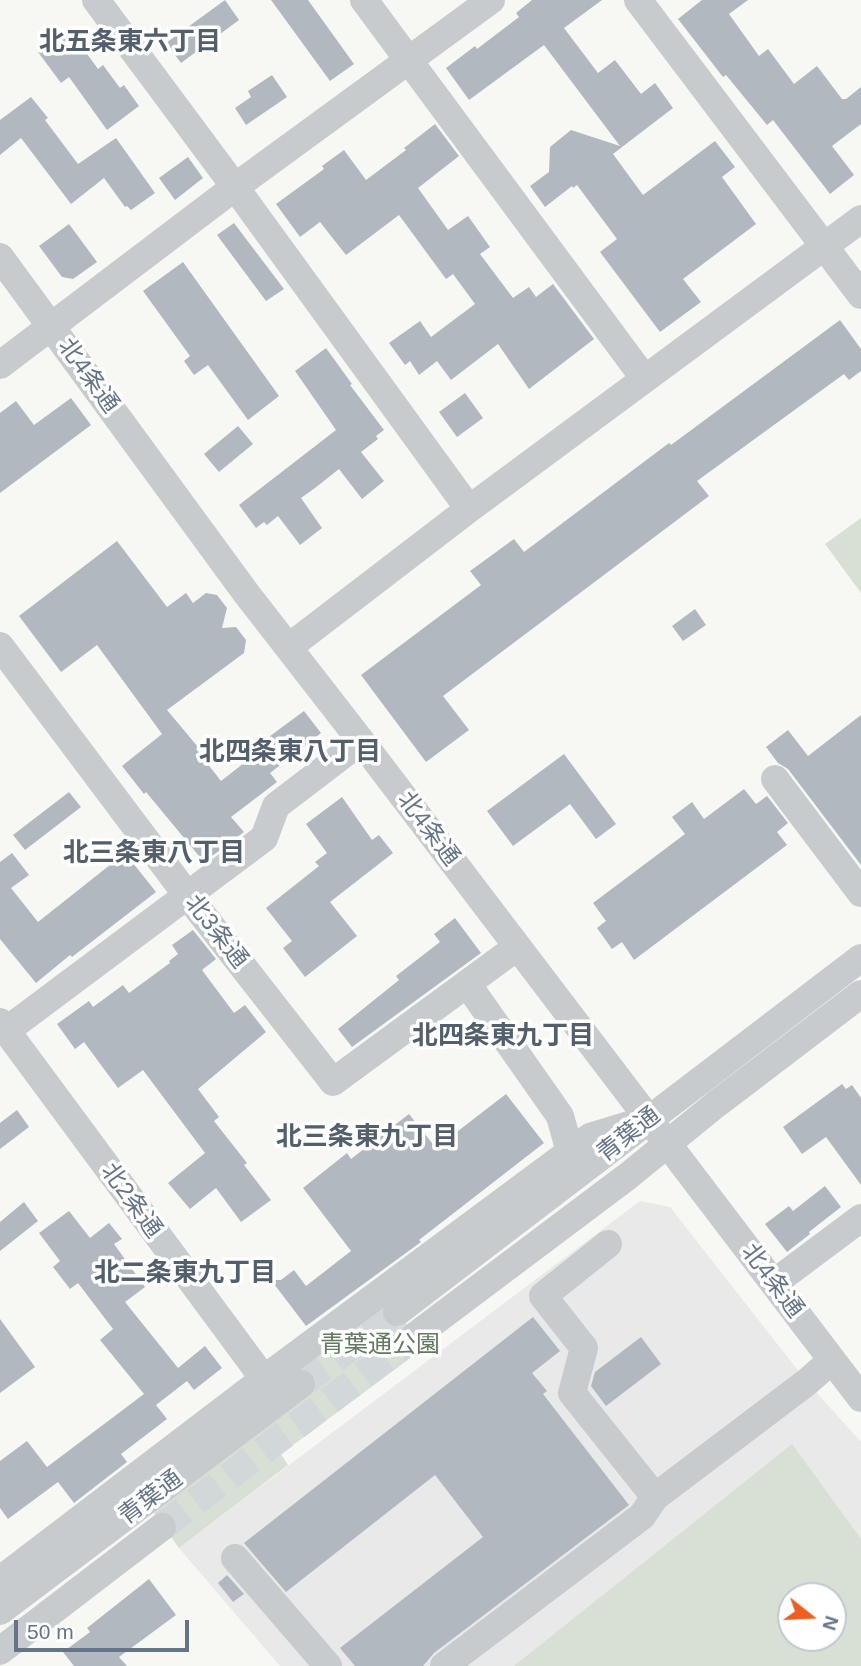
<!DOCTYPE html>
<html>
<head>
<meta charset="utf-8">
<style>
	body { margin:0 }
	#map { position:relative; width:861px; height:1666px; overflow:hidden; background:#f7f8f4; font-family:Helvetica,sans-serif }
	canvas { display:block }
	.north { position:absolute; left:777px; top:1582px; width:70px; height:70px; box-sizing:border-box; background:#fff; border:2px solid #c1c8cf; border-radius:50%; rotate:108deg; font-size:19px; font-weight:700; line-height:28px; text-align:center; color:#657587 }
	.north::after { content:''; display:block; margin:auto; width:24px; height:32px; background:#ed5e1f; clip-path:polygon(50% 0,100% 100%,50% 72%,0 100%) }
	.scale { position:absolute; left:14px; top:1620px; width:175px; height:32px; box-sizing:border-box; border:4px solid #657587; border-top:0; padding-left:9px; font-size:21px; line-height:24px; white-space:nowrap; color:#657587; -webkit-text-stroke:5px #fff; paint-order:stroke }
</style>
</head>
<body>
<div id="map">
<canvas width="861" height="1666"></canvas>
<div class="north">N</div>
<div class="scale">50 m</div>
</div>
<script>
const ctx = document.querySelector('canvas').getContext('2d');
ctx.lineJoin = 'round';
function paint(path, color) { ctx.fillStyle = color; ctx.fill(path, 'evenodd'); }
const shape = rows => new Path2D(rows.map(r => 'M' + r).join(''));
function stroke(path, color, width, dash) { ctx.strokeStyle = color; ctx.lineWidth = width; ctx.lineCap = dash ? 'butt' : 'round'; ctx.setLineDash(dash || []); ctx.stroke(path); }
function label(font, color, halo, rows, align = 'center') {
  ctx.font = font + ' Helvetica,"Noto Sans JP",sans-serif'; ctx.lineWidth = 7; ctx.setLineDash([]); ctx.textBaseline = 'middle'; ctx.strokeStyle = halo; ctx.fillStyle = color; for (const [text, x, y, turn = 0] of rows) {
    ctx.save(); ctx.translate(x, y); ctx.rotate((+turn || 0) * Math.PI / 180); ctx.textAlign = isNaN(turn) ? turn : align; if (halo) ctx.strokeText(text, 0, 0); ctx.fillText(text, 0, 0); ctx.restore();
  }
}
const built = shape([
	[640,1201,670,1207,807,1382,861,1442,861,1666,280,1666,179,1548],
	[791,1596,833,1596,833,1638,791,1638]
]);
const green = shape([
	[861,518,861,593,825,544],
	[390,1302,424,1348,281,1454,288,1465,179,1548,151,1509,294,1374],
	[792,1444,861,1539,861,1666,514,1666],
	[791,1596,833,1596,833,1638,791,1638]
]);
const building = shape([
	[225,0,239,20,181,63,166,43],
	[271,0,308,0,354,64,330,81],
	[532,0,602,0,564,28,598,73,615,60,641,94,655,83,673,108,613,154,643,195,715,141,735,167,722,177,756,224,683,279,701,302,660,332,600,252,617,239,577,185,573,188,572,186,545,207,530,186,549,172,550,147,571,130,620,146,544,45,469,100,446,68,475,46,477,49,519,17,516,13],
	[702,0,748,0,729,14,759,56,768,49,794,84,817,66,842,99,846,99,861,87,861,124,832,146,854,175,830,194,773,120,767,125,726,75,723,77,678,19],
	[69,29,98,69,103,65,120,88,124,85,139,106,107,130,69,77,61,83,38,52],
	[272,75,287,97,246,125,235,108,251,97,248,91],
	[31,97,48,118,45,120,78,164,116,138,155,193,131,210,127,206,125,207,104,178,71,204,21,138,0,155,0,120],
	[435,124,459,156,418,188,448,230,468,216,490,247,480,254,513,298,529,287,536,297,553,284,594,339,529,389,498,344,451,380,437,361,419,375,410,361,405,365,389,343,420,321,431,337,475,304,453,274,446,279,399,215,346,255,320,222,300,237,276,204,324,169,322,166,344,150,366,180,406,150,404,148],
	[188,157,203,178,175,200,159,178],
	[234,223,284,289,266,301,217,235],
	[69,224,97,262,73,279,62,277,39,246],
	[183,262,279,396,248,420,208,365,194,375,184,361,190,356,143,291],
	[840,320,861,349,861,371,849,380,844,374,697,481,709,496,443,696,469,730,426,762,361,675,481,585,470,571,514,539,524,552,669,443,671,445],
	[326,348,352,384,350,385,384,430,376,436,378,439,361,452,384,481,362,499,339,469,315,488,301,498,322,528,300,545,278,516,267,525,264,522,256,528,239,505,336,430,295,371],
	[465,393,483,418,457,437,439,412],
	[71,398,91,425,0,493,0,413,16,401,34,425],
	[238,426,253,444,219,472,204,454],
	[117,541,167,607,186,593,193,603,206,593,217,595,227,608,222,628,236,627,246,640,244,653,167,710,198,747,196,749,221,781,262,749,258,745,304,711,321,733,270,773,277,782,231,817,244,832,204,862,146,792,144,794,122,766,162,734,97,645,61,672,19,616],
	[695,609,706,625,683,641,672,626],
	[861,715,861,865,788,769,778,763,766,747,788,730,808,756],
	[564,754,616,824,596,839,570,804,513,846,487,811],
	[744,789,756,804,767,796,788,823,777,832,787,845,634,960,622,942,612,949,597,928,606,921,593,903,685,834,672,817,692,802,704,819],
	[69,792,81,807,25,850,13,835],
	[342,797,372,840,379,835,393,853,330,902,357,936,305,977,283,948,292,941,266,908,319,866,315,862,327,853,306,824],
	[12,853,29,875,11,888,38,922,125,853,156,892,72,957,70,955,36,983,0,939,0,862],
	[455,918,481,953,352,1047,338,1029,399,980,396,976,440,942,434,934],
	[193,930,216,959,202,970,234,1013,245,1005,266,1032,198,1089,219,1117,214,1121,247,1163,244,1165,271,1200,241,1222,216,1188,190,1209,168,1183,205,1153,143,1070,118,1088,84,1042,75,1049,57,1024,89,1001,93,1007,123,985,129,993,170,963,169,961,178,954,172,945],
	[842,1084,846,1089,852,1085,861,1098,861,1185,826,1137,802,1154,783,1127],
	[506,1094,544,1143,419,1240,421,1242,306,1326,271,1280,281,1280,294,1270,306,1286,351,1251,303,1188,347,1153,351,1159,409,1114,436,1148],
	[17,1110,29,1127,0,1149,0,1123],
	[825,1186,841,1207,809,1232,810,1234,787,1252,765,1224,789,1206,793,1211],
	[24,1202,38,1221,0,1251,0,1222],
	[69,1211,90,1238,109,1223,122,1239,114,1244,145,1287,125,1302,178,1368,205,1346,222,1368,194,1390,187,1381,156,1405,167,1419,121,1454,127,1462,74,1503,58,1482,8,1519,0,1508,0,1461,27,1441,47,1467,144,1394,100,1340,113,1329,78,1283,70,1289,53,1267,60,1261,39,1233],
	[533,1317,560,1351,532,1373,547,1391,543,1394,629,1505,434,1653,423,1666,355,1666,340,1648,483,1537,435,1475,286,1592,244,1543],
	[0,1319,35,1367,0,1393],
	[641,1337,661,1364,606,1406,591,1386,595,1372],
	[227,1575,244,1594,233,1602,218,1583],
	[149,1579,176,1615,119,1657,127,1666,74,1666,63,1652,90,1632,87,1628]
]);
const minorTunnel = shape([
	[301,1384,397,1312],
	[162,1527,415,1336]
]);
const minor = shape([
	[96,0,235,187,469,509],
	[364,0,644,378],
	[638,0,861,295],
	[0,257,246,593,361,741,861,1398],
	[0,365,235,187,491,0],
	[0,646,187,895,333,1082,517,947],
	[289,647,469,509,861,219],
	[775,779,861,893],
	[468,985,560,1116,570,1152],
	[0,1022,264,1379],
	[7,1030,264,838,276,806,361,741],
	[608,1244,543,1296,584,1348,572,1393,655,1497,807,1382,832,1360],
	[774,1283,861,1218],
	[397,1312,861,958],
	[415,1336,628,1176,715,1105,861,994],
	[235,1558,328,1666],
	[0,1580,264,1379,590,1137,649,1119],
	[0,1611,301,1384],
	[0,1651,162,1527],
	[444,1666,642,1516,655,1497]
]);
const streetNames = [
	["北4条通",88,376,54],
	["北4条通",428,829,53],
	["北3条通",216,932,52],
	["青葉通",629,1135,-38],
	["北2条通",131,1201,54],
	["北4条通",772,1281,53],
	["青葉通",151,1498,-37]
];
const parkNames = [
	["青葉通公園",380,1345]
];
const neighbourhoodNames = [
	["北五条東六丁目",130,43],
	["北四条東八丁目",290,753],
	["北三条東八丁目",154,854],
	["北四条東九丁目",503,1037],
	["北三条東九丁目",367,1138],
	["北二条東九丁目",185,1274]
];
paint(built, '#e8e9e8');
paint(green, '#d8e0d5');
paint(building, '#b2b8bf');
stroke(minorTunnel, '#d2d7d9', 28, [28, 14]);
stroke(minor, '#c7cbce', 28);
label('24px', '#657587', '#fff', streetNames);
label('24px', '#637960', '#fff', parkNames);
label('bold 26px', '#535f6c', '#fff', neighbourhoodNames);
</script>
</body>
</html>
